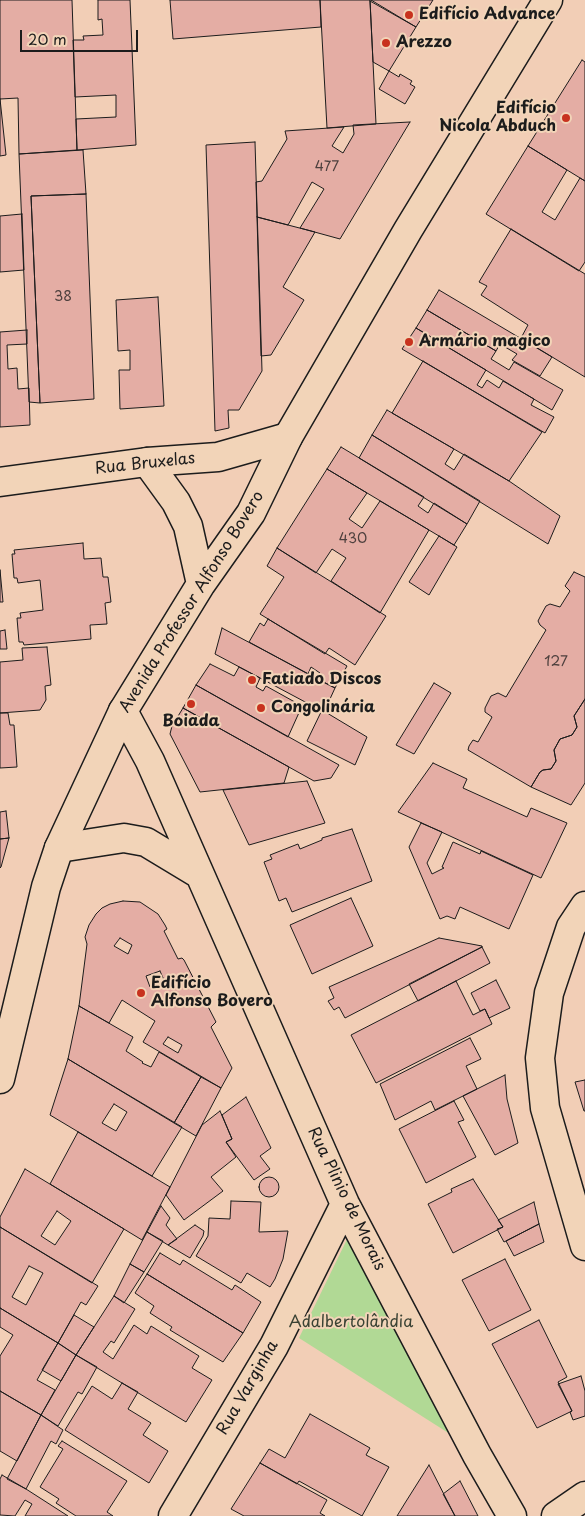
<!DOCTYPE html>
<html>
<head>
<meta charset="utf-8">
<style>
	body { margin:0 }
	#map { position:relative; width:585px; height:1516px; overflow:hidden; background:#f2ceb6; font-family:"Playpen Sans",sans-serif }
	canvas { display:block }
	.scale { position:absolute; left:20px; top:30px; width:118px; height:22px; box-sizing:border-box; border:2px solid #1c1c1c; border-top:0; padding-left:6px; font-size:15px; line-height:18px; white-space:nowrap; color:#1c1c1c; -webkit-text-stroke:4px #f2d4b8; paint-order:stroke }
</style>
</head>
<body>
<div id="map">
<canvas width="585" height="1516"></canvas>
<div class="scale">20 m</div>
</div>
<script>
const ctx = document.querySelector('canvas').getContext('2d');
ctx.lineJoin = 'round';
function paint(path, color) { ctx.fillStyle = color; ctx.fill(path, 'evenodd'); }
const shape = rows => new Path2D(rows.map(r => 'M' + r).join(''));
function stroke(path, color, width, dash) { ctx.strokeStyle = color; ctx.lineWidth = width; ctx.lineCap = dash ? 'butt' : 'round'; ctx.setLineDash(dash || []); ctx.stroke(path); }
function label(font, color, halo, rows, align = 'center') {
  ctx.font = font + ' "Playpen Sans",sans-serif'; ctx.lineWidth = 4; ctx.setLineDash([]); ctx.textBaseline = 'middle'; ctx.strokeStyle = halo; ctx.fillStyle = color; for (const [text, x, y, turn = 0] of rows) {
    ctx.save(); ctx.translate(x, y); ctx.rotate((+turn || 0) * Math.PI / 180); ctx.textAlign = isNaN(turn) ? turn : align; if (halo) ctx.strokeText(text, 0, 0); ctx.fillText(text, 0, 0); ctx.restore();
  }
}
const green = shape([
	[352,1229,450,1434,299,1338]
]);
const building = shape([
	[0,0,72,0,77,150,19,154,18,98,0,99,0,0],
	[98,0,130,0,136,145,77,150,76,119,116,117,116,95,75,97,73,40,84,40,83,36,103,35,102,19,98,20,98,0],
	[170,0,320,0,321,27,173,39,170,0],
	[320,0,370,0,376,124,327,128,320,0],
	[371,0,433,0,416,27,371,0],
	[370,1,416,27,389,71,373,62,370,1],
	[582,60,585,62,585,181,528,146,582,60],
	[389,71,399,77,400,74,412,81,410,84,415,87,405,104,379,89,389,71],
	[0,99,6,155,0,156,0,99],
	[410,122,340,239,300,228,324,189,312,182,288,225,257,217,256,182,262,181,287,139,285,131,344,127,332,146,343,153,354,134,353,125,410,122],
	[255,142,262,371,239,410,228,410,229,428,215,431,206,145,255,142],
	[528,146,567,170,542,212,555,220,580,178,585,181,585,262,579,271,486,214,528,146],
	[83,150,86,194,31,196,40,403,29,402,19,154,83,150],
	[86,194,94,399,40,403,31,196,86,194],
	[22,214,24,270,0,272,0,216,22,214],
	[257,217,315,232,283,287,304,300,271,355,261,356,257,217],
	[511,229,585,274,585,377,521,338,528,325,481,295,487,286,479,282,511,229],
	[439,290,552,357,540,376,512,360,517,354,500,344,496,351,427,310,439,290],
	[158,297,164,406,120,409,119,370,130,370,130,350,118,351,116,300,158,297],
	[427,310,496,351,491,359,509,370,514,362,563,390,552,410,416,328,427,310],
	[416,328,486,370,477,385,482,388,487,380,499,388,503,381,534,399,531,405,554,417,545,433,402,349,416,328],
	[27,330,27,344,7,345,8,369,17,368,18,389,29,388,30,425,0,427,0,332,27,330],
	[423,361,542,432,509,481,392,413,423,361],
	[387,410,454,449,445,464,454,470,464,454,509,481,560,516,548,544,372,435,387,410],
	[372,435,480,501,467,524,359,458,372,435],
	[341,447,424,497,418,506,428,513,434,503,467,524,454,545,327,469,341,447],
	[327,469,367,493,349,519,362,528,380,501,429,530,380,613,331,581,346,558,332,549,316,573,277,548,327,469],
	[439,536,457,547,429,595,409,582,439,536],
	[83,543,84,559,101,558,103,577,108,577,111,602,105,603,107,624,90,625,91,639,24,645,23,642,19,642,17,618,21,618,20,613,43,610,40,580,18,583,17,578,14,578,12,554,15,554,14,550,83,543],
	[277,548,386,616,355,665,329,648,325,654,260,614,284,577,267,566,277,548],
	[0,570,3,602,0,602,0,570],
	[574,572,585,577,585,699,574,716,577,727,572,735,560,739,554,750,556,761,551,769,543,770,540,772,531,787,468,750,469,746,473,740,478,742,491,719,492,717,485,712,485,708,491,696,498,693,506,697,546,630,540,625,538,621,540,617,546,606,550,604,560,607,570,591,565,586,574,572],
	[268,619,347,666,335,688,317,679,320,673,311,667,308,674,249,642,260,623,264,626,268,619],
	[222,628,335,688,324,712,215,654,222,628],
	[5,630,7,649,0,649,0,631,5,630],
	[47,647,51,685,45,686,46,700,40,710,0,713,0,662,23,660,22,648,47,647],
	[210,664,234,676,239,667,260,678,256,687,263,691,266,686,302,706,288,737,196,685,210,664],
	[434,683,451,693,414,754,396,745,434,683],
	[196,685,339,765,331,778,314,781,183,708,196,685],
	[585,699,585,783,571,805,531,787,540,772,543,770,551,769,556,761,554,750,560,739,572,735,577,727,574,716,585,699],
	[183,708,289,767,284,783,200,792,170,734,172,726,183,708],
	[322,710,367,737,355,765,307,741,322,710],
	[0,713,8,713,10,725,14,725,17,767,0,768,0,713],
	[433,763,467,779,463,788,527,817,531,808,567,823,541,878,398,812,433,763],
	[307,781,325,823,249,845,223,790,307,781],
	[6,811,9,838,0,839,0,812,6,811],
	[421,823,442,832,427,863,432,874,444,868,442,867,453,842,480,854,481,851,533,875,509,929,460,907,455,919,447,916,440,919,409,847,421,823],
	[352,829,372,881,292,912,286,898,279,901,264,862,272,859,270,855,298,844,300,849,322,840,322,838,352,829],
	[9,838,1,867,0,868,0,839,9,838],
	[351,898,373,946,312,974,290,925,351,898],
	[123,901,140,902,158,914,165,925,167,929,164,931,178,959,182,958,184,960,216,1022,211,1027,232,1068,221,1088,143,1042,155,1021,122,1000,109,1023,79,1006,87,944,85,937,89,925,96,914,102,908,110,904,123,901],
	[120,938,132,945,128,954,114,946,120,938],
	[160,971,164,980,150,987,146,976,160,971],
	[168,1037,182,1045,178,1053,163,1044,168,1037],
	[439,938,482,946,482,947,345,1018,339,1007,334,1010,328,1001,334,998,329,987,439,938],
	[482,947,490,963,418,1001,409,984,482,947],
	[496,980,510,1008,489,1018,485,1009,480,1011,471,993,496,980],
	[456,981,473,1015,485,1009,492,1024,376,1083,351,1035,456,981],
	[79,1006,133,1037,126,1051,143,1062,142,1063,151,1067,159,1052,201,1077,174,1123,68,1059,79,1006],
	[470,1038,481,1059,466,1066,477,1089,435,1110,431,1101,395,1120,380,1084,470,1038],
	[68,1059,182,1127,152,1176,50,1115,68,1059],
	[114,1104,127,1112,116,1131,102,1123,114,1104],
	[505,1075,507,1099,518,1143,495,1155,463,1096,505,1075],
	[201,1077,221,1088,196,1136,174,1123,201,1077],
	[585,1080,585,1111,584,1111,575,1082,585,1080],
	[246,1097,271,1148,260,1156,270,1169,254,1180,226,1142,232,1139,222,1115,246,1097],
	[454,1101,464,1120,458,1122,476,1157,426,1183,399,1129,454,1101],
	[220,1111,232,1139,226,1142,236,1157,211,1177,223,1191,184,1220,166,1195,202,1125,220,1111],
	[78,1132,170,1187,142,1240,50,1184,78,1132],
	[25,1169,124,1229,92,1283,0,1227,0,1217,25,1169],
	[57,1211,71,1221,55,1245,41,1236,57,1211],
	'259 1187a10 10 0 1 1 20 0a10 10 0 1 1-20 0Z',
	[473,1179,503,1227,453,1253,428,1204,452,1192,451,1189,473,1179],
	[231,1201,261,1202,259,1232,288,1231,283,1259,275,1279,270,1287,247,1273,241,1283,196,1256,208,1236,209,1218,230,1219,231,1201],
	[534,1202,539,1224,504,1242,497,1229,503,1227,498,1220,534,1202],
	[161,1206,170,1218,166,1225,177,1239,168,1245,147,1232,161,1206],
	[539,1224,544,1242,514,1256,506,1241,539,1224],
	[195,1225,204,1231,203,1236,190,1258,168,1245,195,1225],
	[0,1227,98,1286,86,1305,81,1302,58,1343,0,1308,0,1227],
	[29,1266,43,1273,26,1305,12,1297,29,1266],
	[147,1232,163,1241,144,1272,130,1264,147,1232],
	[160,1253,180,1265,183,1260,232,1290,235,1285,261,1302,243,1333,147,1274,160,1253],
	[505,1259,531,1310,489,1331,462,1280,505,1259],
	[130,1264,144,1272,124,1303,114,1296,130,1264],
	[147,1274,243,1333,223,1362,170,1330,172,1327,150,1313,154,1306,135,1293,147,1274],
	[114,1296,135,1309,114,1343,111,1341,103,1352,113,1359,134,1325,147,1334,151,1326,199,1356,192,1368,212,1380,186,1422,76,1355,114,1296],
	[0,1308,58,1343,37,1380,55,1390,41,1415,0,1391,0,1356,13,1335,0,1327,0,1308],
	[74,1315,94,1327,76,1355,58,1343,74,1315],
	[539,1320,567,1377,558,1382,572,1411,537,1428,492,1344,539,1320],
	[58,1343,76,1355,61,1381,42,1370,58,1343],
	[76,1355,97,1367,82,1394,78,1392,58,1426,41,1415,76,1355],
	[581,1376,585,1391,585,1416,573,1420,570,1412,572,1411,558,1384,581,1376],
	[122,1383,138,1392,128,1409,151,1423,143,1435,168,1451,149,1483,65,1430,92,1386,112,1399,122,1383],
	[0,1391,41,1415,17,1461,0,1451,0,1391],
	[310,1414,370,1448,366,1455,389,1467,362,1516,299,1481,297,1484,260,1463,269,1449,285,1458,310,1414],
	[41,1415,63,1430,56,1444,51,1441,26,1489,7,1479,41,1415],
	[62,1441,127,1481,107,1512,113,1516,76,1516,56,1503,59,1499,40,1487,63,1449,58,1446,62,1441],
	[260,1463,327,1500,320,1513,325,1516,244,1516,231,1509,260,1463],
	[429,1465,455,1516,397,1516,405,1503,429,1465],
	[2,1475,26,1489,68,1516,25,1516,32,1504,25,1500,15,1516,0,1515,0,1479,2,1475],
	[460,1481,478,1516,455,1516,443,1494,460,1481]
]);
const street = shape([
	[0,482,147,462,218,457,288,437],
	[123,711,150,761,345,1204,477,1455,512,1516],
	[59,848,124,838,146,842,199,874],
	[585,906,571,927,549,993,540,1058,545,1108,585,1246],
	[173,1516,274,1346,345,1204],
	[556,1516,585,1496]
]);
const secondary = shape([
	[147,462,176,502,188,526,201,584],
	[0,1079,46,887,59,848,123,711,201,584,251,513,288,437,408,230,548,0]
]);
const markers = [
	[409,15,5,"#c8321e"],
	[386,43,5,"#c8321e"],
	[566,118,5,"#c8321e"],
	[409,342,5,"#c8321e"],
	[252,680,5,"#c8321e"],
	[191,704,5,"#c8321e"],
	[261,708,5,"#c8321e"],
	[141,993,5,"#c8321e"]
];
const numberNames = [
	["477",327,167],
	["38",63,297],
	["430",353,539],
	["127",556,662]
];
const poiNames = [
	["Edifício Advance",419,15],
	["Arezzo",396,43],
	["Edifício",556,109,"right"],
	["Nicola Abduch",556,127,"right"],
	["Armário magico",419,342],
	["Fatiado Discos",262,680],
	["Congolinária",271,708],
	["Boiada",191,722,"center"],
	["Edifício",151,984],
	["Alfonso Bovero",151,1002]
];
const streetNames = [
	["Rua Bruxelas",145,464,-6],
	["Avenida Professor Alfonso Bovero",192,602,-58],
	["Rua Plinio de Morais",346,1199,64],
	["Rua Varginha",248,1388,-60]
];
const parkNames = [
	["Adalbertolândia",351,1323]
];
paint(green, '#b1d995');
paint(building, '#e4ada4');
stroke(building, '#1c1c1c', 1);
stroke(street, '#1c1c1c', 31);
stroke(secondary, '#1c1c1c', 31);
stroke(street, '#f2d4b8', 28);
stroke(secondary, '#f2d4b8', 28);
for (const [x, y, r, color] of markers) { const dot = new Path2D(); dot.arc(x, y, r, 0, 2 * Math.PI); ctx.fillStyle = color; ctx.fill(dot); stroke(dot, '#f2d4b8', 2); }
label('14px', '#4e403e', null, numberNames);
label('bold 16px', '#1c1c1c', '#f2d4b8', poiNames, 'left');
label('16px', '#1c1c1c', '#f2d4b8', streetNames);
label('16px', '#3a4234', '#f2d4b8', parkNames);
</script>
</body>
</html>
